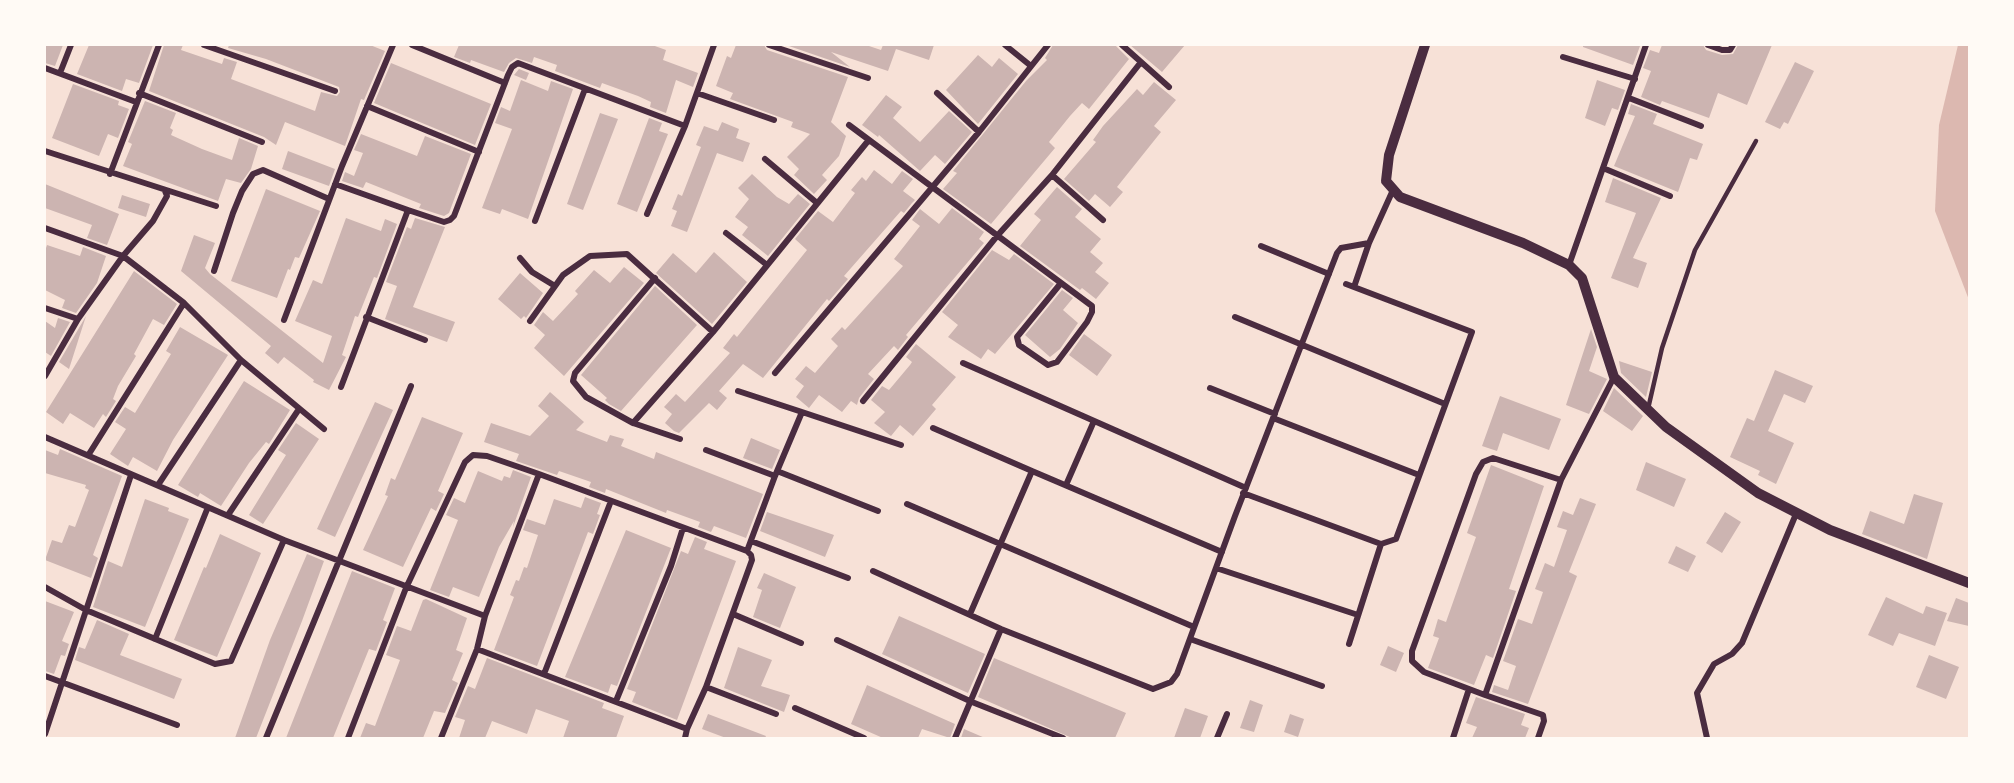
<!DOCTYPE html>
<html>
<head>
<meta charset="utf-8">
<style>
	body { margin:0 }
	#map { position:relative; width:2014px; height:783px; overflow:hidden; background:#f7e1d7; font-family:"Archivo Narrow",sans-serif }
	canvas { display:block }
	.frame { position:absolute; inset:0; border:46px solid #fffaf5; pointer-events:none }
</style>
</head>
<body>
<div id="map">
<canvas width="2014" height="783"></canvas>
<div class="frame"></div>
</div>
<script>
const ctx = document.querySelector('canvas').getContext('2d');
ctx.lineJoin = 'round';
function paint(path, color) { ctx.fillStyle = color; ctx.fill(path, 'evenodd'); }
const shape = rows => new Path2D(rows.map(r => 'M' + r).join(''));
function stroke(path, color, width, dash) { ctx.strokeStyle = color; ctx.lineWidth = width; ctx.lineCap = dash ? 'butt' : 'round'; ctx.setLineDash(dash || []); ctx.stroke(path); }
const water = shape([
	[1958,45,1969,45,1969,300,1935,211,1939,125]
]);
const building = shape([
	[45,45,63,45,55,66,45,63],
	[89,45,153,45,139,83,126,79,122,91,77,74],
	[164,45,183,45,181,50,222,64,224,58,237,62,231,79,315,111,321,92,337,96,340,92,339,87,266,59,228,48,229,45,370,45,385,51,364,100,361,99,345,146,285,122,276,145,264,137,149,91],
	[459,45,652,45,666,50,663,60,698,73,693,87,676,80,666,113,650,107,651,102,638,96,602,83,600,88,555,71,557,65,534,57,532,63,516,58,509,63,504,72,471,60,470,63,454,57],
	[736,45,764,45,767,50,848,77,831,122,846,136,839,156,822,175,827,180,814,194,794,175,799,169,787,157,810,134,791,127,793,122,730,99,733,93,716,86,727,56,731,58],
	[786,45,866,45,881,50,883,45,934,45,929,60,896,49,888,71,831,52,850,67],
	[1053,45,1115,45,1129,59,1089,109,1082,103,1070,116,1049,142,1055,148,991,224,943,189,957,173,953,171,1026,81,1047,60,1045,58],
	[1130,45,1185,45,1162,72],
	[1583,45,1636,45,1640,46,1633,65,1583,47],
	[1662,45,1703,45,1706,50,1722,55,1733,54,1738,45,1772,45,1747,105,1718,93,1709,118,1662,101,1660,105,1634,94,1641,97,1651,71,1643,68,1650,50,1659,53],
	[978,55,992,67,999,58,1018,74,978,124,946,90],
	[1795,62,1814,71,1788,124,1784,122,1780,129,1765,122],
	[391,63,491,104,475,145,374,103],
	[519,69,529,73,526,80,514,75],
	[521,80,548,91,551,81,573,89,528,219,502,209,500,214,482,208,512,129,495,123,501,107,510,111],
	[1597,80,1625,90,1618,110,1612,108,1605,126,1585,118],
	[1154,82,1176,100,1154,126,1161,132,1117,187,1123,192,1110,207,1095,194,1089,201,1064,179,1096,142,1093,140,1103,126,1126,101,1137,89,1143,95],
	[73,84,119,101,118,105,129,109,118,138,108,134,99,156,52,138],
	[886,95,902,107,893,118,920,142,949,111,972,132,945,164,935,155,920,171,879,135,878,137,862,125],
	[145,101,176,113,170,128,173,130,171,135,202,149,232,160,239,138,258,146,251,169,241,183,226,179,218,201,123,166,132,144,128,142],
	[1631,104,1657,114,1653,124,1703,144,1697,160,1690,158,1678,192,1614,166,1635,116,1628,114],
	[600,113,618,119,583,210,567,204],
	[649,118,662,123,659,131,668,134,637,212,617,204],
	[722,122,739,129,736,138,750,143,743,162,717,153,687,232,671,226,677,211,672,209,678,194,682,196,701,147,696,145,704,126,718,131],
	[361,134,417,156,425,136,471,154,449,213,444,216,419,208,421,204,366,182,363,188,342,181,345,172,354,176,363,153,354,150],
	[288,151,335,169,329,186,282,169],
	[874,170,892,184,902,171,913,179,903,191,915,200,912,203,904,213,901,211,844,276,848,279,829,301,827,299,763,378,743,364,719,391,727,398,717,410,709,403,679,433,674,431,665,423,672,414,664,407,676,394,685,402,730,353,723,348,734,334,737,337,807,250,795,239,818,211,833,222,855,193,851,190,862,177,866,181],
	[752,174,777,197,789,204,798,194,810,204,768,256,742,235,748,227,735,217,749,199,738,188],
	[1613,178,1661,198,1633,258,1647,263,1638,288,1611,278,1636,213,1605,202],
	[45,184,119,214,107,245,87,238,92,225,45,208],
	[1057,187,1082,209,1075,217,1101,239,1090,252,1103,263,1095,272,1109,283,1096,299,1082,288,1080,290,1020,246,1041,220,1034,214],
	[266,189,320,211,299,258,295,257,290,270,288,269,277,298,231,281],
	[122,195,150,204,146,217,118,208],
	[952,208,984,232,979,239,984,243,906,335,908,337,898,350,894,346,868,374,874,379,859,398,857,405,851,401,842,412,819,395,809,408,796,397,804,386,795,379,806,366,815,373,838,346,831,339,842,327,845,330,903,266,894,259,920,226,912,220,920,209,939,224],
	[346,218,381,231,385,219,397,224,377,278,374,277,358,317,355,316,342,355,346,357,329,390,313,382,314,380,284,357,278,364,265,353,271,346,181,271,194,235,215,243,205,268,210,274,323,363,332,336,295,321,313,280,322,284],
	[415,218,445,227,413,307,455,322,447,342,385,319,397,286,386,282,407,227,411,229],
	[47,245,80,256,83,247,106,256,97,283,76,313,62,308,65,300,45,290,45,251],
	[992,250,1009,260,1014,254,1054,284,995,354,988,349,981,359,948,337,958,325,942,312],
	[714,252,747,282,712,324,656,273,673,253,696,273],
	[624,267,644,283,564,376,534,348,545,335,534,325,543,312,553,321,578,294,575,291,594,270,610,283],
	[134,271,177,304,164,325,153,319,134,354,136,356,118,386,113,399,116,401,106,417,103,414,94,428,70,413,63,424,46,412],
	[520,273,543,293,526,318,524,316,521,319,498,299],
	[655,286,697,325,621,411,609,404,605,400,607,398,581,375],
	[1062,290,1073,298,1063,310,1078,323,1060,349,1050,357,1025,335],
	[86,316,69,369,59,362],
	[58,318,70,322,51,356,45,352,45,321,55,328],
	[180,327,228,355,173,440,157,471,133,457,128,466,110,454,126,429,115,422,125,407,135,413,171,354,166,351],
	[1591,329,1597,347,1589,371,1607,379,1589,414,1566,405],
	[1084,334,1112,355,1097,376,1069,355],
	[916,344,956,377,932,405,936,409,913,436,900,425,891,436,874,423,885,412,871,400,882,386,889,390,910,365,912,362,906,357],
	[1619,361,1652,372,1646,397,1621,373],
	[1775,370,1813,386,1805,403,1784,394,1768,431,1794,443,1776,484,1758,475,1760,471,1730,457,1747,418,1754,421],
	[244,381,290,410,269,444,266,442,249,463,221,506,200,493,198,497,178,485],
	[1614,388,1643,416,1632,431,1603,411],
	[550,392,584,422,576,430,607,442,610,435,624,439,621,446,654,459,656,452,763,494,746,538,714,526,711,532,698,527,700,522,667,510,666,513,606,489,605,493,589,487,591,482,559,471,557,475,516,461,519,454,484,442,491,423,530,436,549,416,538,406],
	[1500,396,1561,419,1549,450,1503,433,1497,451,1482,446],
	[375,402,393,410,335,537,317,529],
	[422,417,463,433,438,491,444,494,436,511,431,508,403,567,363,550,388,496,385,495,391,478,395,480],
	[296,423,319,439,263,524,249,515,286,455,278,450],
	[751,438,780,450,772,469,743,458],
	[60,449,122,476,93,555,98,558,91,578,45,560,52,540,62,543,69,525,75,527,89,490,85,488,86,485,45,473,45,450,58,455],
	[1646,462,1686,479,1674,507,1636,490],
	[1491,465,1544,486,1509,589,1516,591,1493,658,1486,655,1474,685,1428,668,1439,638,1433,636,1438,619,1446,622,1476,537,1467,533],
	[513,470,531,477,513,527,514,521,499,547,479,597,453,587,449,597,430,590,458,520,446,515,454,498,465,503,478,471,502,481,504,476,510,478],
	[1914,494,1943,503,1927,559,1862,534,1870,511,1904,524],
	[585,497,601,503,597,514,600,515,593,534,588,532,537,666,494,650,514,597,510,595,516,580,519,581,524,567,527,568,538,535,523,530,527,519,545,525,554,499,581,508],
	[1580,498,1596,504,1569,572,1577,576,1528,704,1492,692,1494,685,1508,690,1516,666,1503,661,1518,619,1532,624,1543,592,1535,589,1545,563,1554,567,1567,530,1557,527,1563,511,1573,515],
	[145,499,169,508,168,511,189,519,145,627,93,607,108,561,122,567],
	[767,512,834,535,825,557,760,531],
	[1725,512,1741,522,1722,553,1706,543],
	[626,530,671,548,617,686,611,684,608,693,565,677],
	[220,534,261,553,217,657,174,640,204,567,206,568],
	[695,537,707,542,704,549,736,561,677,720,632,702,636,692,627,689,681,551,688,554],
	[1676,546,1696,556,1688,572,1668,563],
	[307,554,324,561,302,621,256,738,235,738,270,640],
	[352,571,395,588,383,620,387,622,376,651,369,649,333,738,286,738],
	[764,573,796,587,780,628,753,617,762,590,757,588],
	[1886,597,1923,614,1926,606,1947,613,1935,646,1899,633,1893,646,1868,635],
	[1956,598,1969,603,1969,626,1947,621],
	[426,599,467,618,456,650,463,653,452,680,458,683,445,713,434,711,423,738,360,738,366,723,375,726,400,660,386,655,397,626,411,631,423,600],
	[45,601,74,612,62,641,69,644,65,656,61,655,54,674,45,671],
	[899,616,985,654,968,693,882,654],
	[97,620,129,634,120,655,182,679,174,699,75,660,79,647,85,649],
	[1388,646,1404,653,1396,672,1380,665],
	[738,647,772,660,761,686,790,695,784,712,724,688],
	[1929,655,1959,667,1946,699,1916,687],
	[487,658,604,703,602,708,624,716,616,738,563,738,569,721,536,709,527,734,492,721,485,738,459,738,465,720,455,717,468,686,475,689],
	[994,658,1126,713,1115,738,1072,738,978,697],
	[867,685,955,724,950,738,922,729,918,738,883,738,851,724],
	[1476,697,1525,714,1521,725,1529,728,1525,738,1472,738,1477,727,1466,723],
	[1250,700,1263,705,1254,732,1240,728],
	[1185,708,1208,716,1200,738,1174,738],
	[708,714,766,736,765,738,726,738,702,729],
	[1290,714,1304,719,1298,737,1284,732],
	[964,729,985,738,961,738]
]);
const service = shape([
	[1648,409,1662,348,1695,250,1756,141]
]);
const minor = shape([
	[204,45,335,91],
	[412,45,505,83],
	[769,45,868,78],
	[1005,45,1031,66],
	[1122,45,1169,87],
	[1708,45,1722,50,1730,50,1733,45],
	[1563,57,1635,79],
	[45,68,136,102],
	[60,73,71,45],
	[139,93,262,142],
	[697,93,774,120],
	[937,93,979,132],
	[1629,98,1701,126],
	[367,106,479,152],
	[849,125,1092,306,1092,312,1087,322,1057,362,1048,365,1019,345,1017,337,1061,283],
	[45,151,216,206],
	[765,159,817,203],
	[1603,168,1670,196],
	[110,174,159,45],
	[1052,175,1103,220],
	[335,184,408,210,444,222,450,220,454,216,508,75,512,67,518,63,685,126],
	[647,214,685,126,714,45],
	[535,221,585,89],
	[45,228,123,256,153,221,167,196,165,191],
	[726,233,767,265],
	[1261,246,1329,274],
	[520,258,532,272,555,286],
	[1569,265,1646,45],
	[214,271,233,213,242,191,253,174,263,170,329,199],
	[655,278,575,373,573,381,586,397,633,423,680,439],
	[1354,287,1369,243],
	[45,308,78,319],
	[366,317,425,340],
	[1235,317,1445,404],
	[284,320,342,166,393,45],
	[530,321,563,275,590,256,627,254,713,332],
	[963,363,1246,488],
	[775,373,979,132,1048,45],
	[45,376,78,319,123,256,184,303,241,360,324,429],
	[341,387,408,210],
	[1210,388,1275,414],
	[738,391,802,412],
	[863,401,997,236,1052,175,1141,62],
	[1273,418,1419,475],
	[633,423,713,332,868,141],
	[933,428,1032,471],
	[45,437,284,540,485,616,477,649,441,738],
	[706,450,775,476,802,412,901,445],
	[89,454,184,303],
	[777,471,878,511],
	[158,485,241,360],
	[1066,485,1094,421],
	[1243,493,1381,544,1396,539,1472,332,1346,284],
	[907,504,1194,627],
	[228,515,299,409],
	[751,541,848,578],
	[747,551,775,476],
	[1216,568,1358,615],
	[873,571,1001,629,1153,689,1171,682,1177,674,1235,516,1337,253,1341,248,1369,243,1393,190],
	[45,587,86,610,215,664,231,661,284,540],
	[733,614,801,643],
	[970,614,1032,471,1222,552],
	[485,616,539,474],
	[155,639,208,507],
	[1190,639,1322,686],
	[837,640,972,702,1063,738],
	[1349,644,1381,544],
	[477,649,687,729,685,738],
	[544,674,611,501],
	[45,676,177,725],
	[706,687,776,714],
	[1485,695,1424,672,1412,661,1412,651,1476,474,1483,462,1493,458,1561,480],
	[616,701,671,566,683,528],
	[795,708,864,738],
	[45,734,131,475],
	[266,738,411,386],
	[348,738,406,588,465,462,473,455,487,456,539,474,747,551,751,555,752,560,706,687,687,729],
	[955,738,1001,629],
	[1217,738,1227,714],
	[1453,738,1469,689],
	[1538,738,1544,721,1543,715,1485,695,1561,480,1614,377],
	[1707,738,1697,693,1714,664,1732,654,1742,643,1796,514]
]);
const tertiary = shape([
	[1425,45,1389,155,1386,181,1400,197,1523,243,1569,265,1582,278,1614,377,1666,427,1758,493,1830,530,1969,583]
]);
paint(water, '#dcb8b0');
paint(building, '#ccb4b1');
stroke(service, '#4a2c40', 4.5);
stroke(minor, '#4a2c40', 6);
stroke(tertiary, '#4a2c40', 10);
</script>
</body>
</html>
